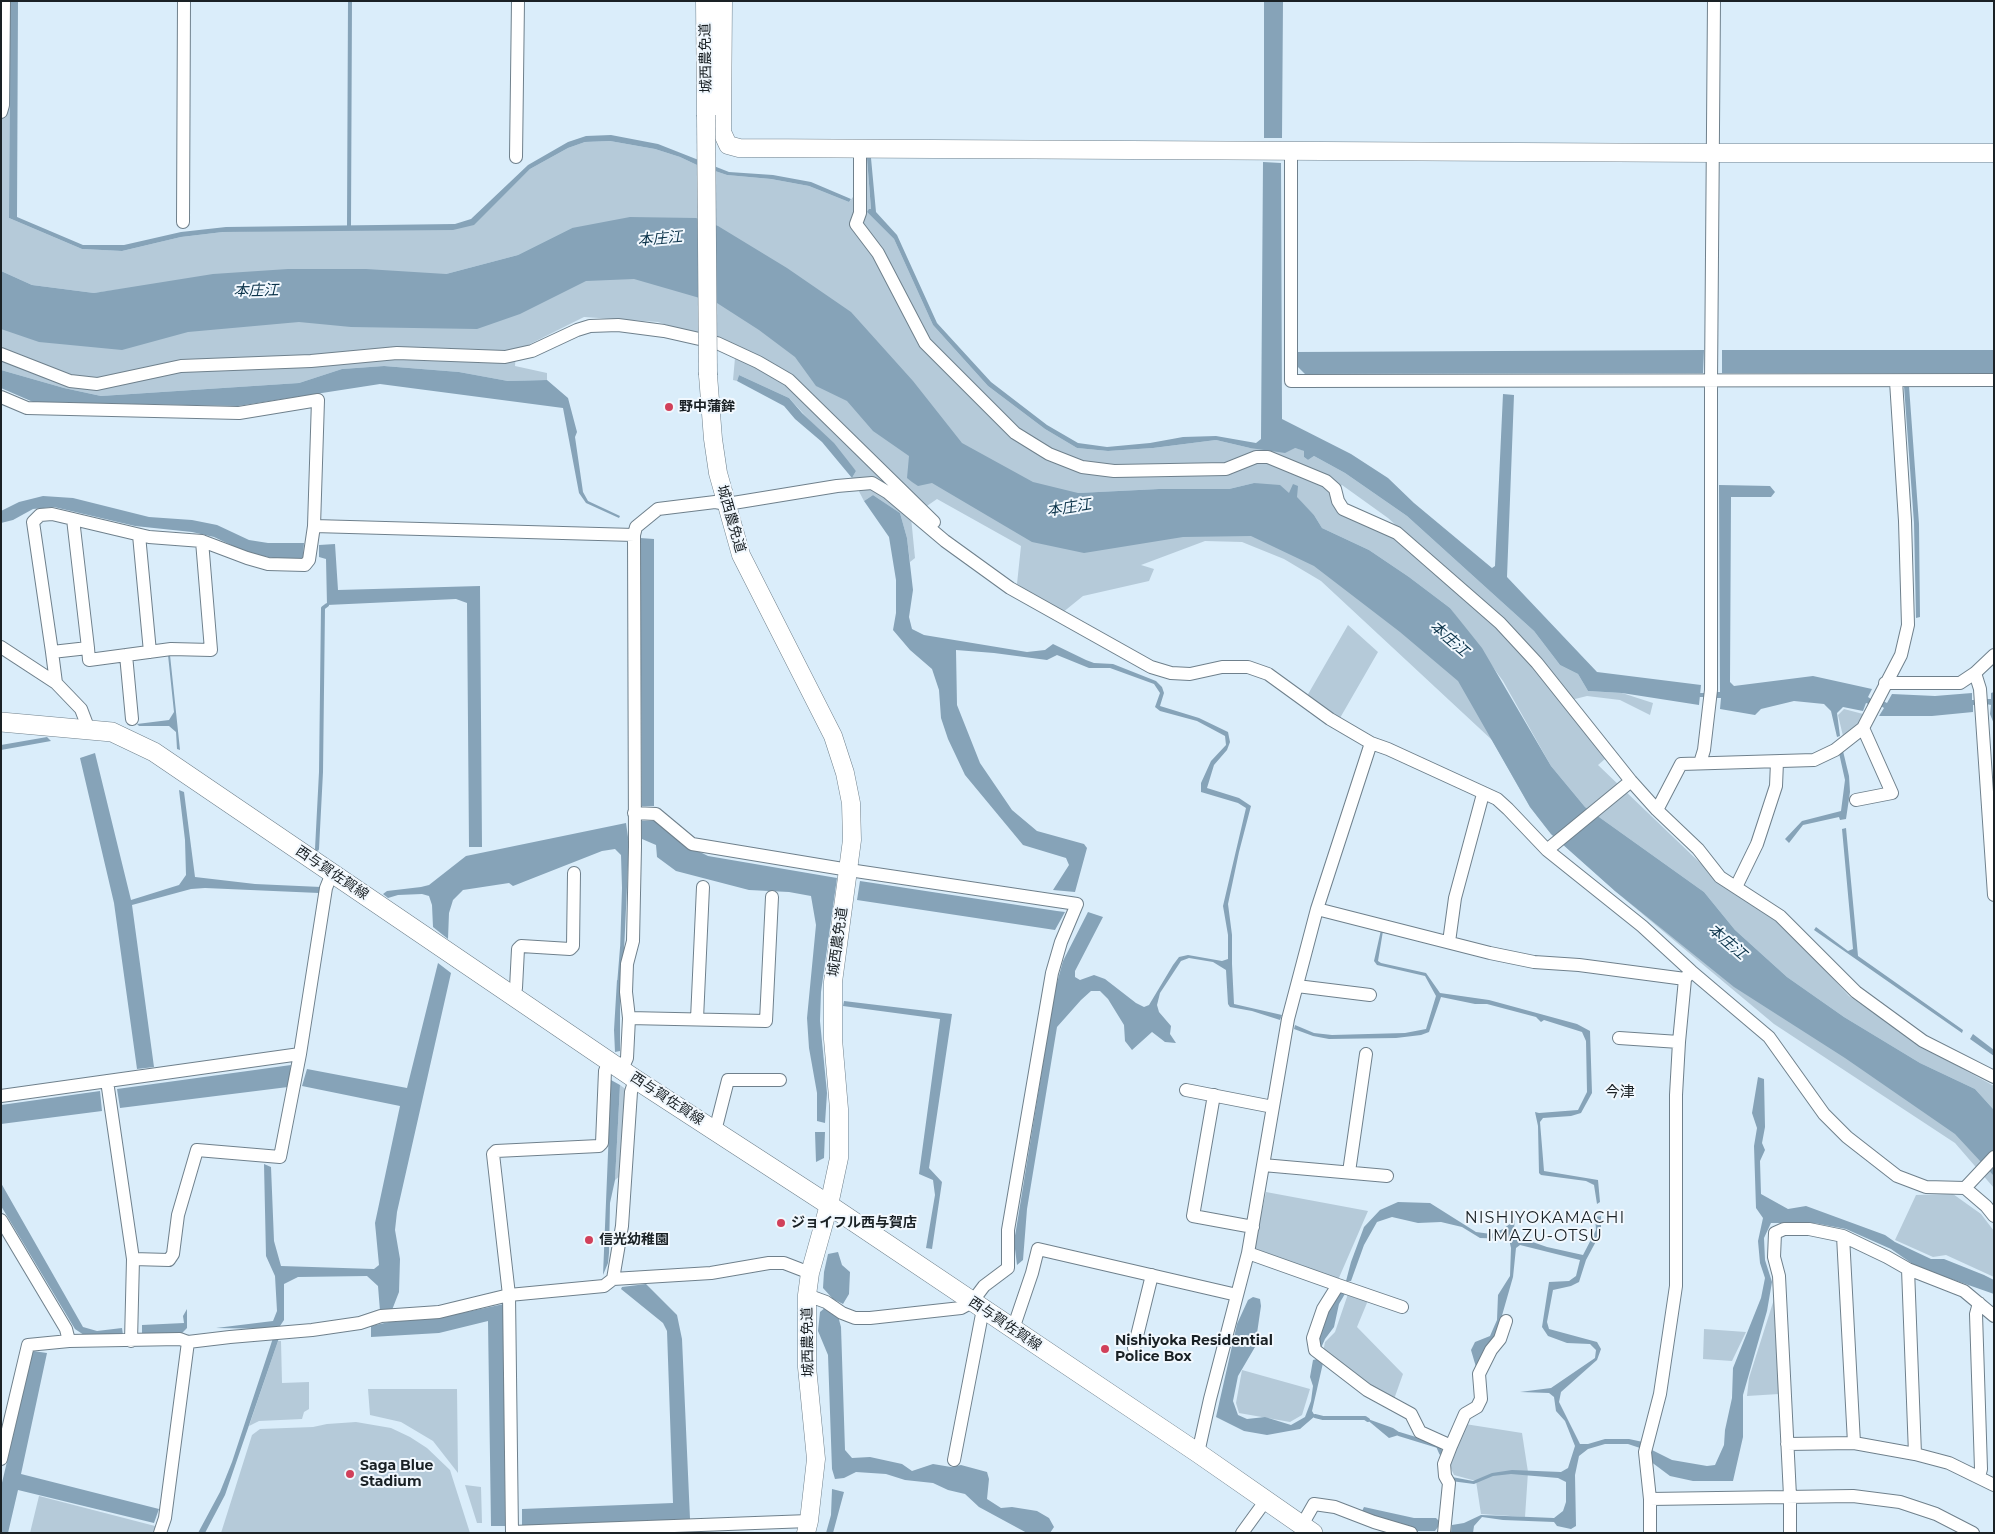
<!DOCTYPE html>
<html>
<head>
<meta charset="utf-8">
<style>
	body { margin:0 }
	#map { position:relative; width:1995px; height:1534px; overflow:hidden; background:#daedfa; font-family:Montserrat,sans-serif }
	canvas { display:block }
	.frame { position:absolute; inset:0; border:2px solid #1a2125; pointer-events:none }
</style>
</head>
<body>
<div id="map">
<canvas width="1995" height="1534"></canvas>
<div class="frame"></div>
</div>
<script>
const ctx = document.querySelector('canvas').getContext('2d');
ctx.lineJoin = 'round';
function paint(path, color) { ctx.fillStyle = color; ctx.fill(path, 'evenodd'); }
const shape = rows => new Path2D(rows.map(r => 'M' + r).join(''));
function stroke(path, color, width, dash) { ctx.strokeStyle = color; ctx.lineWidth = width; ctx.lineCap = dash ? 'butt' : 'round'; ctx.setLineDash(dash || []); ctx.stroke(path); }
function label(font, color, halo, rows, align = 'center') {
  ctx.font = font + ' Montserrat,"Noto Sans JP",sans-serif'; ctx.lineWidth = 4; ctx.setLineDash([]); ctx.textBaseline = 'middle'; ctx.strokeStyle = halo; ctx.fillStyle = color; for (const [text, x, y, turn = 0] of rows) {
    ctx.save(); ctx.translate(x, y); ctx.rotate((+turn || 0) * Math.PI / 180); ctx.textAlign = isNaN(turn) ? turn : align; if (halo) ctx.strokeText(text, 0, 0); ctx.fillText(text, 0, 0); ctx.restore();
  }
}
const green = shape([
	[9,80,9,218,82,249,122,251,181,237,223,232,474,224,530,169,568,148,585,142,610,141,655,149,680,157,697,165,727,175,771,179,809,186,849,202,853,197,854,161,867,158,871,210,867,212,894,239,933,325,988,386,1045,429,1077,448,1108,451,1153,448,1216,440,1250,448,1295,448,1305,451,1304,457,1308,460,1314,456,1345,473,1407,516,1534,631,1560,665,1578,674,1588,691,1622,693,1653,703,1650,715,1620,700,1587,696,1571,700,1612,753,1598,765,1718,880,1778,920,1849,996,1921,1046,1994,1086,1994,1110,1975,1089,1920,1063,1844,1017,1787,977,1735,930,1704,892,1585,807,1551,766,1503,681,1450,608,1409,577,1369,550,1322,528,1314,515,1296,497,1254,483,1229,489,1159,489,1078,493,1043,499,954,453,841,323,572,228,518,255,446,274,153,285,94,293,32,285,1,271,1,81],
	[1342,485,1388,518,1432,558,1395,536,1338,511,1332,492],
	[675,257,856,395,936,475,1225,521,1309,553,1475,689,1544,818,1951,1116,1994,1164,1994,1188,1955,1143,1774,1024,1615,891,1551,834,1530,807,1492,740,1321,581,1284,559,1242,542,1205,541,1141,565,1154,569,1149,581,1083,596,1062,613,1017,584,1021,546,937,499,911,517,915,558,910,562,907,538,900,513,873,495,864,501,852,478,856,471,789,398,739,375,737,381,733,380,736,347,658,322,584,317,516,351,515,366,547,373,547,380,508,381,459,372,384,366,342,369,299,383,101,396,64,388,1,370,1,311,570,274],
	[1348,625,1378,652,1340,718,1307,696],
	[1844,709,1863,714,1857,728,1843,736,1838,715],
	[620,1085,627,1090,621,1175,615,1180],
	[1266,1192,1368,1211,1338,1280,1254,1248],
	[1953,1194,1981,1214,1994,1231,1994,1277,1946,1255,1933,1257,1895,1240,1916,1195],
	[1349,1291,1369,1298,1357,1327,1403,1374,1393,1402,1323,1352,1325,1342,1335,1332],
	[1776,1293,1779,1394,1747,1396,1749,1378],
	[1704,1329,1746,1332,1732,1361,1703,1359],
	[278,1341,281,1341,282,1383,309,1382,309,1409,304,1412,302,1419,259,1421,249,1426],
	[1242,1370,1310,1389,1302,1415,1290,1422,1239,1413,1236,1403],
	[368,1389,457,1389,458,1473,433,1441,401,1422,370,1415],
	[356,1422,391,1428,410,1437,427,1448,450,1470,470,1533,221,1533,252,1435,260,1429,313,1427,327,1424],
	[1465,1424,1522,1433,1528,1472,1525,1517,1481,1514,1476,1481,1454,1475,1449,1464],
	[465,1485,481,1487,482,1523,477,1523],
	[39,1496,155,1526,156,1526,152,1533,30,1533]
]);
const water = shape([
	[10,1,18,1,17,217,83,245,124,245,181,232,226,227,455,224,471,219,528,165,568,142,586,136,611,135,658,144,729,172,773,175,811,182,851,199,849,202,809,186,771,179,727,175,697,165,680,157,655,149,610,141,585,142,568,148,530,169,474,225,453,230,223,232,181,237,122,251,82,249,9,218],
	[1264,1,1283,1,1282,138,1264,138],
	[867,158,871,158,876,212,897,235,937,323,991,382,1047,425,1078,443,1107,447,1150,443,1183,437,1216,436,1256,443,1261,439,1263,162,1281,163,1282,419,1351,454,1388,478,1414,503,1492,568,1495,566,1503,394,1514,395,1507,577,1597,672,1701,685,1699,705,1622,693,1588,691,1578,674,1560,665,1534,631,1407,516,1345,473,1314,456,1308,460,1304,457,1304,451,1295,448,1285,453,1250,448,1216,440,1153,448,1108,451,1077,448,1045,429,988,386,933,325,894,239,867,212,869,209,871,209],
	[630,217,696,218,718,226,787,268,851,312,913,381,962,443,1033,482,1078,493,1159,489,1229,489,1254,483,1280,485,1289,493,1293,484,1298,486,1297,497,1314,515,1322,528,1369,550,1409,577,1450,608,1482,648,1551,766,1585,807,1704,892,1735,930,1787,977,1844,1017,1920,1063,1975,1089,1994,1110,1994,1176,1955,1134,1845,1058,1734,987,1615,891,1551,834,1530,807,1458,681,1400,632,1314,566,1251,536,1183,537,1084,553,1032,542,932,483,918,486,912,482,907,478,909,456,873,431,847,401,816,386,795,357,759,330,717,303,634,279,586,281,520,314,477,329,351,327,299,322,188,332,122,350,39,342,1,329,1,271,32,285,94,293,213,274,288,269,366,269,446,274,518,255,572,228],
	[1704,350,1703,373,1305,374,1296,365,1296,352],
	[1722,350,1994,350,1994,373,1722,373],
	[384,366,459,372,508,381,547,380,568,398,577,432,575,437,583,492,588,501,620,516,619,518,586,503,579,493,563,408,380,384,238,406,33,402,1,388,1,370,64,388,101,396,299,383,342,369],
	[739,375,789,398,802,413,834,443,856,471,852,478,822,442,795,419,784,406,737,381],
	[1904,386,1909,386,1919,524,1920,617,1916,618,1914,523],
	[1719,485,1770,486,1775,492,1771,497,1731,497,1730,682,1734,686,1813,676,1872,689,1868,697,1871,699,1869,704,1866,703,1863,711,1843,707,1837,713,1840,736,1837,737,1831,711,1824,704,1794,701,1761,709,1755,715,1720,709,1721,698,1717,698,1717,692,1720,692],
	[873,495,900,513,907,538,913,590,909,617,912,629,924,635,1027,652,1045,650,1053,644,1086,660,1094,663,1113,664,1156,681,1162,687,1164,693,1160,706,1199,718,1228,732,1230,742,1227,750,1214,765,1207,788,1239,798,1251,806,1239,852,1228,904,1232,935,1232,964,1234,1004,1282,1015,1280,1020,1252,1011,1230,1007,1228,1004,1226,970,1213,962,1189,958,1181,961,1160,993,1157,1005,1159,1012,1171,1026,1170,1034,1176,1043,1165,1042,1152,1032,1132,1050,1125,1041,1124,1025,1108,999,1100,991,1091,991,1081,1000,1057,1027,1027,1209,1023,1260,1017,1265,1014,1241,1016,1230,1055,990,1063,961,1088,912,1103,917,1075,971,1075,977,1080,980,1094,975,1105,979,1136,1003,1144,1007,1149,1005,1173,965,1179,957,1188,955,1222,961,1228,959,1228,935,1223,906,1246,808,1238,803,1201,792,1201,783,1211,761,1226,745,1225,736,1197,721,1160,711,1155,707,1160,693,1154,684,1110,668,1089,668,1057,655,1047,660,994,653,956,650,957,705,980,763,1012,810,1037,831,1084,844,1087,848,1075,892,1053,890,1069,865,1066,858,1023,845,965,775,948,739,941,718,939,690,932,669,910,650,893,630,896,613,896,580,889,537,864,501],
	[43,496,73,498,149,517,192,520,217,525,249,540,268,543,304,543,303,558,273,558,248,553,214,537,192,532,135,526,54,507,33,509,13,520,1,523,1,511,19,502],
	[640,538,654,539,654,806,642,806],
	[335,544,338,590,480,586,482,847,469,847,467,603,456,599,327,605,326,559,319,557,319,545],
	[168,655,170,655,180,750,177,749,176,732,169,726,139,726,137,724,169,720,174,712],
	[1994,692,1994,724,1990,714,1991,705,1986,704,1986,699,1991,699,1991,693],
	[1972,693,1972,700,1976,700,1976,705,1973,705,1973,712,1932,716,1879,716,1884,708,1881,706,1883,701,1887,703,1892,694,1935,696],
	[47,737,51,741,1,750,1,745],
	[1843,751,1849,776,1850,792,1846,819,1840,820,1839,817,1803,825,1789,843,1785,839,1802,821,1841,811,1845,780,1839,753],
	[95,753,131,900,179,885,186,875,185,840,179,790,184,792,195,877,255,884,321,887,319,893,205,888,191,889,132,905,154,1067,137,1069,114,903,80,758],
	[642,821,655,821,686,845,708,856,837,878,821,992,820,1021,827,1093,825,1123,817,1121,817,1093,809,1048,807,1018,816,925,811,896,789,892,749,890,676,871,657,857,656,845,642,839],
	[626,823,629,844,624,951,620,952,622,888,621,855,615,849,602,851,513,886,509,883,463,890,453,900,449,913,448,939,433,927,432,905,429,896,422,894,398,895,388,898,383,894,387,891,421,887,429,885,466,856],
	[1846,828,1858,956,1963,1030,1962,1033,1814,930,1816,927,1848,951,1853,949,1842,829],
	[860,881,1057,911,1065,912,1055,930,857,900],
	[1381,930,1383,931,1378,961,1381,963,1426,973,1440,993,1489,1000,1577,1024,1590,1031,1592,1093,1581,1113,1571,1116,1543,1118,1540,1122,1544,1171,1598,1180,1600,1202,1597,1204,1594,1185,1586,1181,1541,1175,1539,1173,1538,1126,1535,1112,1539,1113,1578,1110,1587,1092,1586,1041,1582,1032,1544,1020,1541,1022,1536,1017,1487,1004,1475,1004,1441,997,1429,1032,1421,1035,1396,1038,1329,1039,1313,1036,1294,1029,1295,1025,1314,1033,1332,1035,1405,1033,1426,1029,1436,996,1425,976,1377,965,1374,961],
	[438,963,451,973,397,1212,395,1230,400,1259,399,1292,392,1310,380,1311,378,1286,367,1276,298,1277,284,1284,284,1320,280,1326,271,1329,216,1328,273,1321,277,1311,275,1276,266,1256,264,1164,271,1167,274,1241,281,1266,374,1269,379,1265,375,1223,400,1106,302,1086,307,1069,407,1088],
	[617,980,620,981,620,1051,615,1052,614,1030],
	[844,1001,952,1014,929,1168,942,1182,932,1249,926,1248,935,1195,933,1180,919,1174,940,1019,843,1006],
	[1973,1034,1994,1050,1994,1056,1970,1039],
	[291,1065,288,1087,120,1108,117,1089],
	[1758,1077,1764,1079,1765,1127,1762,1143,1765,1150,1760,1161,1761,1194,1788,1209,1806,1206,1885,1235,1895,1242,1931,1259,1944,1259,1984,1275,1994,1280,1994,1294,1917,1267,1891,1249,1846,1229,1814,1223,1771,1223,1764,1238,1765,1260,1772,1282,1767,1311,1743,1395,1743,1437,1733,1481,1693,1481,1670,1476,1650,1461,1652,1450,1672,1460,1707,1466,1715,1465,1724,1445,1725,1430,1732,1398,1733,1368,1761,1298,1765,1278,1760,1263,1758,1241,1763,1218,1756,1208,1754,1146,1757,1128,1752,1113],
	[611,1080,620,1085,615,1180,610,1203,609,1253,608,1263,603,1275],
	[100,1091,102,1111,1,1124,1,1105],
	[815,1132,825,1132,824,1158,816,1162],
	[1,1183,83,1327,97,1331,122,1328,123,1335,84,1335,75,1329,1,1206],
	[1398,1202,1430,1203,1476,1232,1491,1234,1503,1229,1515,1220,1514,1228,1518,1237,1547,1247,1583,1255,1596,1230,1595,1217,1601,1216,1601,1232,1586,1260,1579,1282,1571,1286,1553,1290,1547,1322,1549,1329,1597,1342,1601,1349,1597,1360,1561,1392,1559,1402,1580,1444,1588,1444,1605,1439,1629,1439,1643,1442,1640,1448,1628,1444,1605,1444,1588,1449,1579,1456,1575,1475,1576,1526,1571,1529,1557,1526,1554,1522,1503,1520,1482,1517,1474,1526,1473,1533,1451,1533,1452,1525,1464,1523,1481,1515,1554,1518,1563,1511,1566,1502,1566,1482,1558,1478,1511,1474,1493,1476,1474,1484,1451,1481,1452,1477,1473,1481,1492,1473,1512,1470,1561,1472,1568,1468,1575,1446,1565,1421,1556,1411,1554,1397,1549,1393,1520,1392,1551,1388,1595,1358,1596,1350,1590,1344,1567,1343,1548,1336,1542,1327,1549,1282,1569,1281,1576,1276,1580,1260,1520,1245,1516,1248,1513,1277,1501,1319,1494,1339,1476,1367,1471,1350,1475,1342,1490,1336,1497,1320,1498,1295,1510,1276,1511,1248,1509,1239,1480,1238,1462,1227,1441,1222,1418,1223,1392,1217,1377,1222,1364,1245,1351,1281,1346,1281,1351,1262,1364,1227,1380,1210],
	[838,1252,842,1265,850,1272,849,1294,843,1304,833,1299,823,1288,824,1272,828,1254],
	[646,1284,677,1315,682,1339,690,1519,522,1528,522,1509,673,1503,667,1331,663,1323,621,1289,622,1287],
	[1341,1290,1346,1292,1339,1304,1334,1327,1325,1339,1321,1348,1316,1345,1319,1327],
	[1253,1297,1260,1299,1261,1306,1255,1347,1238,1376,1233,1401,1238,1415,1247,1419,1265,1417,1291,1425,1305,1417,1311,1401,1313,1386,1310,1377,1313,1360,1317,1359,1323,1363,1312,1411,1315,1416,1300,1429,1267,1435,1244,1431,1216,1417,1237,1324,1248,1300],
	[504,1304,505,1526,491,1526,488,1321,439,1333,371,1337,371,1326,389,1322,438,1318],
	[826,1307,838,1316,841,1327,845,1450,852,1458,870,1457,902,1464,912,1471,933,1464,951,1467,961,1465,987,1472,989,1479,987,1499,1001,1508,1012,1507,1037,1511,1049,1518,1054,1527,1050,1533,1027,1533,979,1507,965,1494,948,1490,933,1483,905,1480,886,1474,856,1472,844,1478,835,1479,832,1469,828,1355,818,1331,820,1312],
	[187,1309,187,1328,182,1333,142,1333,142,1325,184,1323,183,1316],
	[273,1338,279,1338,278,1341,225,1495,205,1533,198,1533,220,1492,232,1462],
	[33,1351,47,1353,21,1474,159,1509,154,1523,18,1490,8,1533,1,1533,1,1487],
	[1365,1418,1393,1428,1402,1434,1389,1438],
	[832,1489,844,1492,833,1533,826,1533,831,1515],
	[1364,1507,1414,1518,1436,1518,1441,1523,1435,1531,1418,1531,1361,1513]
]);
const stream = shape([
	[349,226,350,1],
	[1700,695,1717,695],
	[317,849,321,772,323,608,327,605],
	[619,985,622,948],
	[1315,1416,1323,1418,1365,1418,1368,1420],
	[1399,1434,1438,1446,1441,1453]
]);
const street = shape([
	[1,112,3,105,4,1],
	[860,149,860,213,856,224,878,253,925,343,1015,433,1049,454,1082,467,1114,471,1226,469,1256,457,1268,457,1326,481,1335,489,1338,501,1343,509,1397,533,1500,623,1537,663,1631,781,1657,810,1698,849,1720,877,1780,916,1856,992,1923,1041,1994,1077],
	[1291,151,1291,381,1994,380],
	[516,157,518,1],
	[183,222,184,1],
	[1,354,70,381,97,384,181,366,311,361,397,353,505,357,532,351,577,330,590,326,618,325,664,331,717,343,758,362,789,380,934,522],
	[1,397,27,408,239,413,318,400,314,526],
	[73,519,88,648],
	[139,535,150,652],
	[1,647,56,683,81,709,89,730],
	[52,652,33,522,40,515,52,514,149,537,202,541,247,558,268,564,305,565,309,560,314,526,634,535],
	[126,655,132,719],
	[1975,673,1980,689,1994,895],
	[56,683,52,652,88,648,89,660,171,649,211,650,202,541],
	[1885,683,1960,683,1975,673,1994,655],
	[1700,763,1704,750,1711,690,1711,381,1714,1],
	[1856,800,1892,793,1863,728],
	[1657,810,1681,764,1814,760,1835,750,1863,728,1901,655,1908,625,1905,521,1896,381],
	[634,813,656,814,692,844,849,870,1077,904,1061,942,1052,973,1008,1230,1008,1268,984,1286,972,1302,961,1308,870,1318,855,1318,842,1313,826,1302,807,1295],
	[1547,850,1631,781],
	[1736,887,1757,844,1776,786,1777,762],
	[1317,909,1490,953,1534,962,1579,965,1685,979],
	[1449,942,1455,898,1483,794],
	[1297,986,1370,995],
	[513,996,516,988,518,949,521,946,570,949,573,946,574,873],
	[629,1018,766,1021,772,897],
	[697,1019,703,887],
	[1619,1038,1679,1042],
	[622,1069,627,1058,629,1018,626,992,627,964,633,941,635,847,634,535,636,527,658,509,715,502,727,504,837,486,872,483,887,492,945,541,1010,588,1151,667,1171,673,1190,674,1222,667,1248,667,1268,674,1330,719,1371,743,1388,749,1497,799,1508,809,1547,850,1642,926,1691,971,1769,1037,1824,1114,1847,1137,1897,1176,1926,1187,1965,1188,1986,1206,1994,1216],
	[107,1081,133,1259],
	[1186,1090,1273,1107],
	[1214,1095,1193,1216,1253,1227],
	[1,1096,300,1054],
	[715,1131,728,1080,780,1080],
	[1263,1165,1387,1176],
	[1349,1172,1366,1054],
	[1965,1188,1994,1157],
	[1,1220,66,1329,69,1341,180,1339,188,1342,165,1518,160,1533],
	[1843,1236,1854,1443],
	[1248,1253,1338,1285,1323,1309,1313,1338,1315,1350,1367,1390,1411,1414,1420,1432,1451,1446,1444,1464,1445,1476,1449,1483,1444,1533],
	[1908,1269,1915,1454],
	[613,1279,622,1226,631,1092,635,1079],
	[1338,1285,1402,1307],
	[1979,1303,1976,1314,1981,1469,1979,1477],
	[1013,1329,1032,1273,1038,1249,1237,1295],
	[131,1341,133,1259,169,1260,173,1254,178,1215,197,1150,280,1157,300,1054,326,888,332,873],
	[188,1342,230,1337,312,1330,360,1323,381,1316,439,1312,509,1295,604,1286,613,1279,711,1273,769,1263,784,1263,810,1273],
	[1134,1348,1152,1275],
	[1787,1444,1854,1443,1915,1454,1949,1463,1994,1485],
	[1451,1446,1465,1414,1477,1407,1481,1399,1479,1374,1491,1350,1500,1339,1506,1321],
	[1198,1453,1210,1399,1248,1253,1288,1019,1317,909,1371,743],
	[1,1459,28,1345,69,1341],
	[954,1460,983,1309],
	[1650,1499,1853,1496,1900,1502,1936,1514,1973,1533],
	[1302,1525,1314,1504,1335,1507,1374,1522,1411,1533],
	[512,1532,809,1521],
	[512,1533,509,1295,493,1154,496,1151,599,1146,602,1143,605,1071,609,1061],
	[1242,1533,1266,1500],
	[1650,1533,1650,1499,1645,1452,1660,1394,1676,1286,1676,1095,1679,1042,1685,979,1691,971],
	[1790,1533,1790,1496,1779,1276,1774,1257,1775,1233,1784,1229,1809,1229,1843,1236,1887,1257,1908,1269,1964,1291,1994,1316]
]);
const secondary = shape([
	[705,1,706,115],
	[723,1,722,132,728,145,739,148,1714,153,1994,153],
	[708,375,713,439,718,473,741,555,833,736,845,773,851,803,852,840,833,982,833,1039,839,1109,839,1158,829,1205,810,1273,807,1295,807,1367,816,1459,809,1521,806,1533]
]);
const primary = shape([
	[1,722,112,732,154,752,635,1079,829,1205,1198,1453,1313,1533]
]);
const secondaryBridge = shape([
	[706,115,708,375]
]);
const markers = [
	[669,407,5,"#d1405a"],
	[781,1223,5,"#d1405a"],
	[589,1240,5,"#d1405a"],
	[1105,1349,5,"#d1405a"],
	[350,1474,5,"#d1405a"]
];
const streetNames = [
	["城西農免道",706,58,-91],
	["城西農免道",731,519,74],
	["西与賀佐賀線",332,873,34],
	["城西農免道",838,942,-82],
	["西与賀佐賀線",667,1099,33],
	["西与賀佐賀線",1005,1324,34],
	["城西農免道",808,1342,-91]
];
const poiNames = [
	["野中蒲鉾",679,407],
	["ジョイフル西与賀店",791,1223],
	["信光幼稚園",599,1240],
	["Nishiyoka Residential",1115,1341],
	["Police Box",1115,1357],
	["Saga Blue",360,1466],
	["Stadium",360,1482]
];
const waterNames = [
	["本庄江",660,239,-5],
	["本庄江",256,291,-1],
	["本庄江",1069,508,-9],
	["本庄江",1449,639,41],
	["本庄江",1727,942,41]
];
const neighbourhoodNames = [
	["今津",1620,1093]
];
const quarterNames = [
	["NISHIYOKAMACHI",1545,1218],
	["IMAZU-OTSU",1545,1236]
];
paint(green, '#b5cad9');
paint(water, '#86a3b8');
stroke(stream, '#86a3b8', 4);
stroke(street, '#6f808c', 14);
stroke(secondary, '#6f808c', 19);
stroke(primary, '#6f808c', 20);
stroke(street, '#fff', 12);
stroke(secondary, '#fff', 18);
stroke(primary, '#fff', 19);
stroke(secondaryBridge, '#6f808c', 19, []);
stroke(secondaryBridge, '#fff', 18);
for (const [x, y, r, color] of markers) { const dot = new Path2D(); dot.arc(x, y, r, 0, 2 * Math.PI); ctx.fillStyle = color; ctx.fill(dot); stroke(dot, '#f1f8fe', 2); }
label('14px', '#1a2125', '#f1f8fe', streetNames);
label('bold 14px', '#1a2125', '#f1f8fe', poiNames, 'left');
label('italic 15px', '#0b334a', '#f1f8fe', waterNames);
label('15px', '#1a2125', '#f1f8fe', neighbourhoodNames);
ctx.letterSpacing = '1px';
label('16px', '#1a2125', '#f1f8fe', quarterNames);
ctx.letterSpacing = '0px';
</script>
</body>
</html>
